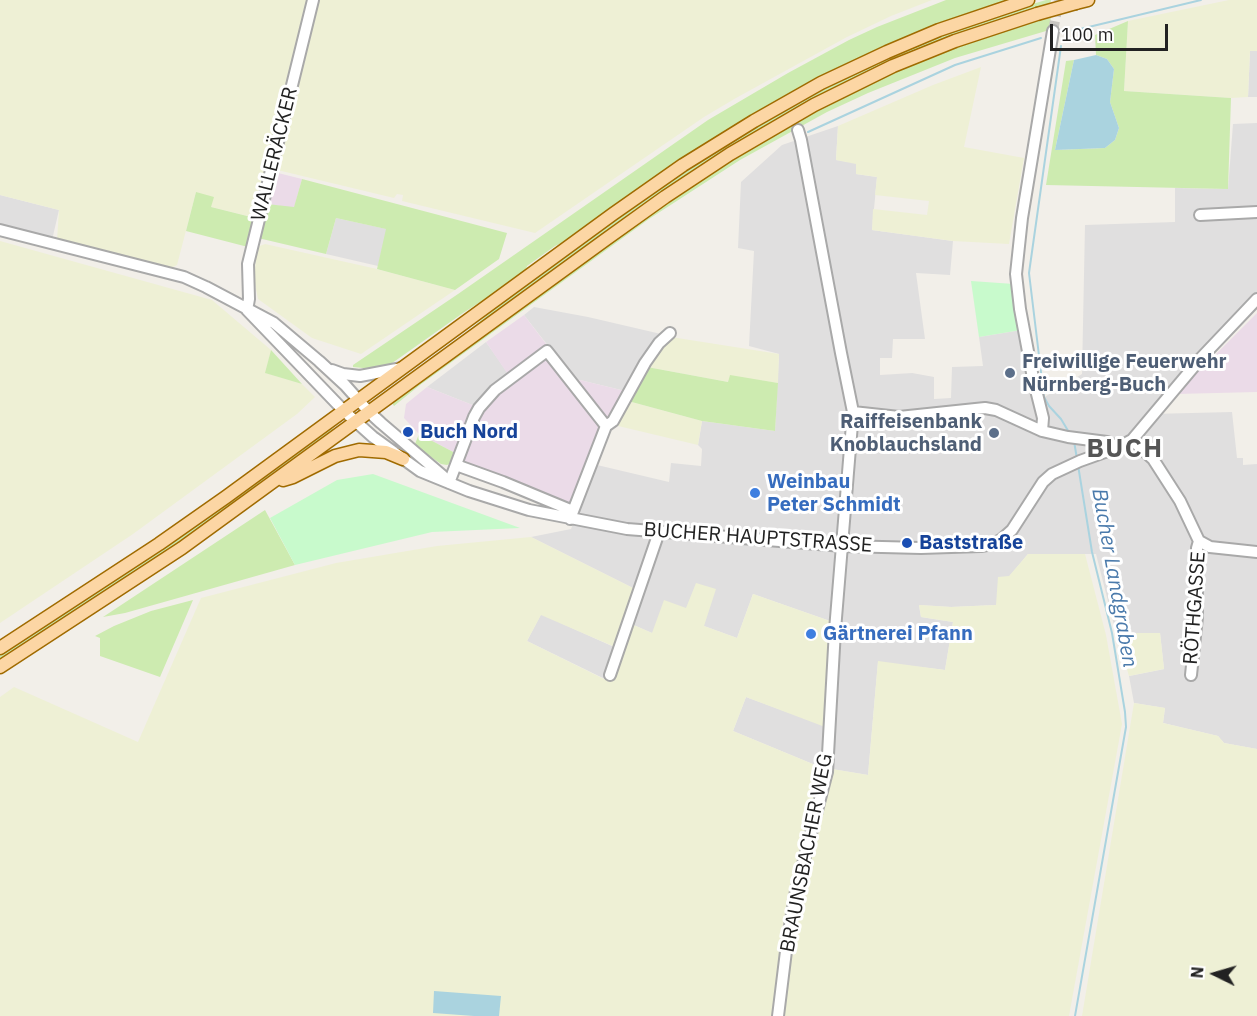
<!DOCTYPE html>
<html>
<head>
<meta charset="utf-8">
<style>
	body { margin:0 }
	#map { position:relative; width:1257px; height:1016px; overflow:hidden; background:#f2efe9; font-family:"IBM Plex Sans",sans-serif }
	canvas { display:block }
	.north { position:absolute; left:1185px; top:944px; width:60px; height:60px; -webkit-text-stroke:4px #fff; paint-order:stroke; rotate:275deg; font-size:16px; font-weight:700; line-height:24px; text-align:center; color:#222 }
	.north::after { content:''; display:block; margin:auto; width:21px; height:27px; background:#222; clip-path:polygon(50% 0,100% 100%,50% 72%,0 100%) }
	.scale { position:absolute; left:1050px; top:24px; width:118px; height:27px; box-sizing:border-box; border:3px solid #222; border-top:0; padding-left:8px; font-size:18px; line-height:21px; white-space:nowrap; color:#222; -webkit-text-stroke:4px #fff; paint-order:stroke }
</style>
</head>
<body>
<div id="map">
<canvas width="1257" height="1016"></canvas>
<div class="north">N</div>
<div class="scale">100 m</div>
</div>
<script>
const ctx = document.querySelector('canvas').getContext('2d');
ctx.lineJoin = 'round';
function paint(path, color) { ctx.fillStyle = color; ctx.fill(path, 'evenodd'); }
const shape = rows => new Path2D(rows.map(r => 'M' + r).join(''));
function stroke(path, color, width, dash) { ctx.strokeStyle = color; ctx.lineWidth = width; ctx.lineCap = dash ? 'butt' : 'round'; ctx.setLineDash(dash || []); ctx.stroke(path); }
function label(font, color, halo, rows, align = 'center') {
  ctx.font = font + ' "IBM Plex Sans",sans-serif'; ctx.lineWidth = 6; ctx.setLineDash([]); ctx.textBaseline = 'middle'; ctx.strokeStyle = halo; ctx.fillStyle = color; for (const [text, x, y, turn = 0] of rows) {
    ctx.save(); ctx.translate(x, y); ctx.rotate((+turn || 0) * Math.PI / 180); ctx.textAlign = isNaN(turn) ? turn : align; if (halo) ctx.strokeText(text, 0, 0); ctx.fillText(text, 0, 0); ctx.restore();
  }
}
const residential = shape([
	[1250,51,1257,51,1257,97,1248,97],
	[1257,123,1257,295,1151,414,1232,412,1237,458,1243,458,1243,465,1257,464,1257,749,1224,743,1218,736,1163,723,1165,708,1134,703,1129,676,1164,669,1160,633,1116,633,1096,554,1028,554,1009,577,996,605,951,607,919,605,921,617,953,622,945,670,878,662,868,775,820,767,733,731,746,697,825,726,830,621,753,594,737,638,704,626,686,609,652,633,629,623,611,682,527,641,541,614,614,647,635,589,531,537,571,529,597,465,669,482,671,463,701,466,702,449,698,445,702,421,775,431,779,354,749,346,754,251,738,248,741,182,782,145,838,126,836,160,856,163,856,174,877,177,872,230,953,241,950,275,916,273,925,339,893,339,892,358,880,358,880,375,912,373,934,377,934,399,951,398,952,367,983,366,979,337,1027,329,1043,398,1082,374,1085,225,1175,222,1175,188,1228,189,1233,124],
	[0,195,59,210,52,240,0,226],
	[336,218,387,229,378,266,326,254],
	[534,307,588,317,661,334,637,365,625,391,580,380,577,383,524,315],
	[486,342,510,376,475,406,427,387]
]);
const industrial = shape([
	[274,172,302,179,294,208,267,204],
	[1257,313,1257,392,1176,394],
	[524,315,576,383,580,380,625,391,571,504,465,462,457,454,419,434,404,418,406,404,427,387,475,406,509,376,486,342]
]);
const farmland = shape([
	[0,0,932,0,891,16,847,37,736,98,704,117,535,233,402,201,403,195,397,194,394,198,269,168,255,218,211,207,196,192,177,265,169,269,57,240,59,210,0,195],
	[1229,0,1257,0,1257,51,1250,51,1248,97,1231,98,1124,91,1128,21],
	[981,67,964,147,1024,158,1009,244,953,241,872,230,873,209,927,215,929,201,875,195,877,177,856,174,856,164,836,160,838,126,933,85],
	[0,241,212,300,271,350,266,373,302,384,315,397,297,414,133,534,0,623],
	[265,244,377,269,455,290,361,354,312,338,258,299,254,279,257,247],
	[671,337,779,354,778,383,730,376,728,382,647,367,659,349],
	[628,401,702,421,698,445,614,425],
	[531,537,635,589,615,647,541,615,527,641,610,682,629,623,652,633,664,600,686,608,696,583,716,589,704,626,737,638,753,594,830,621,825,727,746,697,733,731,820,767,868,775,878,661,945,670,953,622,921,617,919,605,951,607,996,605,998,577,1009,576,1028,554,1085,554,1106,635,1122,724,1069,1016,0,1016,0,697,14,687,138,742,201,598,336,563,437,546],
	[1116,633,1160,633,1164,669,1129,676],
	[1134,703,1165,708,1163,723,1218,736,1224,743,1257,749,1257,1016,1082,1016]
]);
const grass = shape([
	[946,0,1015,0,862,59,573,238,555,246,527,266,525,273,463,313,388,366,363,372,363,368,353,367,353,365,458,294,708,120,788,73,849,40,877,27],
	[1046,0,1051,0,1050,6,820,98,384,396,382,394,462,336,520,288,652,193,741,134,840,79,940,35,1012,10],
	[1051,18,1049,28,1046,31,955,58,868,93,827,112,740,160,649,219,420,385,394,406,392,403,645,217,737,156,832,101,912,64,962,44,1038,19,1038,21],
	[1128,21,1124,91,1231,98,1228,189,1046,185,1066,61,1074,60,1055,150,1105,148,1115,140,1119,128,1110,102,1114,69,1107,59,1096,55,1095,35],
	[302,179,507,233,499,259,455,290,377,269,386,229,336,218,326,254,258,238,267,204,294,207],
	[196,192,214,197,211,207,255,218,248,247,186,231],
	[271,350,302,384,265,373],
	[647,367,728,382,730,375,778,383,775,431,702,421,628,401],
	[330,427,333,429,263,480,191,537,0,663,0,654,117,578],
	[419,434,457,454,453,462,447,465,441,464,421,450,415,444],
	[265,510,295,565,125,613,103,617],
	[193,600,160,677,100,656,100,638,95,636,114,626,151,611]
]);
const park = shape([
	[971,281,1014,284,1021,330,979,337],
	[373,474,520,528,432,532,295,565,270,518,337,480]
]);
const water = shape([
	[1096,55,1107,59,1114,69,1110,102,1119,128,1115,140,1105,148,1055,150,1074,60],
	[434,991,501,996,499,1016,474,1016,433,1013]
]);
const stream = shape([
	[1072,31,1201,0],
	[1061,46,1029,273,1044,397,1049,406,1061,419,1070,434],
	[808,132,955,65,1041,38],
	[1074,441,1077,459],
	[1075,1016,1126,727,1125,712,1112,633,1092,552,1078,465]
]);
const minorTunnel = shape([
	[1053,31,1059,0]
]);
const minor = shape([
	[1200,215,1257,212],
	[0,230,184,277,206,287,274,323,319,361,345,385,369,412,381,423,443,476],
	[247,310,344,411,373,437,420,471,469,491,529,510,627,529,843,546,921,548,981,546,993,544,1002,539,1012,530,1043,482,1052,474,1080,461,1119,447,1132,440,1201,358,1257,299],
	[247,310,249,299,248,264,313,0],
	[332,370,343,374,360,376,402,368],
	[853,412,899,417,985,408,996,410,1042,431,1068,437,1107,442,1119,447],
	[1042,431,1043,418,1033,378,1020,309,1016,274,1022,218,1053,31],
	[1132,440,1153,459,1180,501,1199,541,1210,547,1257,552],
	[456,465,503,482,573,511],
	[449,483,474,417,479,408,495,390,547,351,606,426],
	[570,519,606,426,613,421,645,363,659,343,670,333],
	[610,675,659,532],
	[1191,675,1197,617,1197,548,1199,541],
	[778,1016,787,943,796,891,827,772,835,630,853,412,841,353,801,140,798,130]
]);
const major = shape([
	[1076,3,1088,0],
	[283,480,293,477,335,456,359,450,386,452,403,459],
	[0,648,159,544,226,497,613,214,683,165,754,121,821,83,887,52,939,30,1028,0],
	[0,667,182,548,605,240,665,197,730,154,814,105,893,66,955,41,1037,14]
]);
const majorBridge = shape([
	[1037,14,1076,3]
]);
const markers = [
	[1010,373,6,"#5c6f8a"],
	[408,432,6,"#1a4fb4"],
	[994,433,6,"#5c6f8a"],
	[755,493,6,"#3f7fe0"],
	[907,543,6,"#1a4fb4"],
	[811,634,6,"#3f7fe0"]
];
const streetNames = [
	["WALLERÄCKER",275,154,-76],
	["BUCHER HAUPTSTRASSE",758,538,4],
	["RÖTHGASSE",1195,608,-86],
	["BRAUNSBACHER WEG",807,853,-79]
];
const serviceNames = [
	["Freiwillige Feuerwehr",1022,362],
	["Nürnberg-Buch",1022,385],
	["Raiffeisenbank",982,422,"right"],
	["Knoblauchsland",982,445,"right"]
];
const transitNames = [
	["Buch Nord",420,432],
	["Baststraße",919,543]
];
const shopNames = [
	["Weinbau",767,482],
	["Peter Schmidt",767,505],
	["Gärtnerei Pfann",823,634]
];
const waterNames = [
	["Bucher Landgraben",1114,578,80]
];
const districtNames = [
	["BUCH",1125,449]
];
paint(residential, '#e0dfdf');
paint(industrial, '#ebdbe8');
paint(farmland, '#eef0d5');
paint(grass, '#cdebb0');
paint(park, '#c8facc');
paint(water, '#aad3df');
stroke(stream, '#aad3df', 2);
stroke(minorTunnel, '#c8c6c1', 10, [10, 5]);
stroke(minor, '#a9a9a9', 14);
stroke(major, '#a06b00', 15);
stroke(minor, '#fff', 10);
stroke(major, '#fcd6a4', 12);
stroke(majorBridge, '#a06b00', 15, []);
stroke(majorBridge, '#fcd6a4', 12);
for (const [x, y, r, color] of markers) { const dot = new Path2D(); dot.arc(x, y, r, 0, 2 * Math.PI); ctx.fillStyle = color; ctx.fill(dot); stroke(dot, '#fff', 2); }
label('20px', '#222', '#fff', streetNames);
label('bold 20px', '#4e5e75', '#fff', serviceNames, 'left');
label('bold 20px', '#164399', '#fff', transitNames, 'left');
label('bold 20px', '#366cbe', '#fff', shopNames, 'left');
label('italic 21px', '#4a7aab', '#fff', waterNames);
ctx.letterSpacing = '1.5px';
label('bold 26px', '#555', '#fff', districtNames);
ctx.letterSpacing = '0px';
</script>
</body>
</html>
